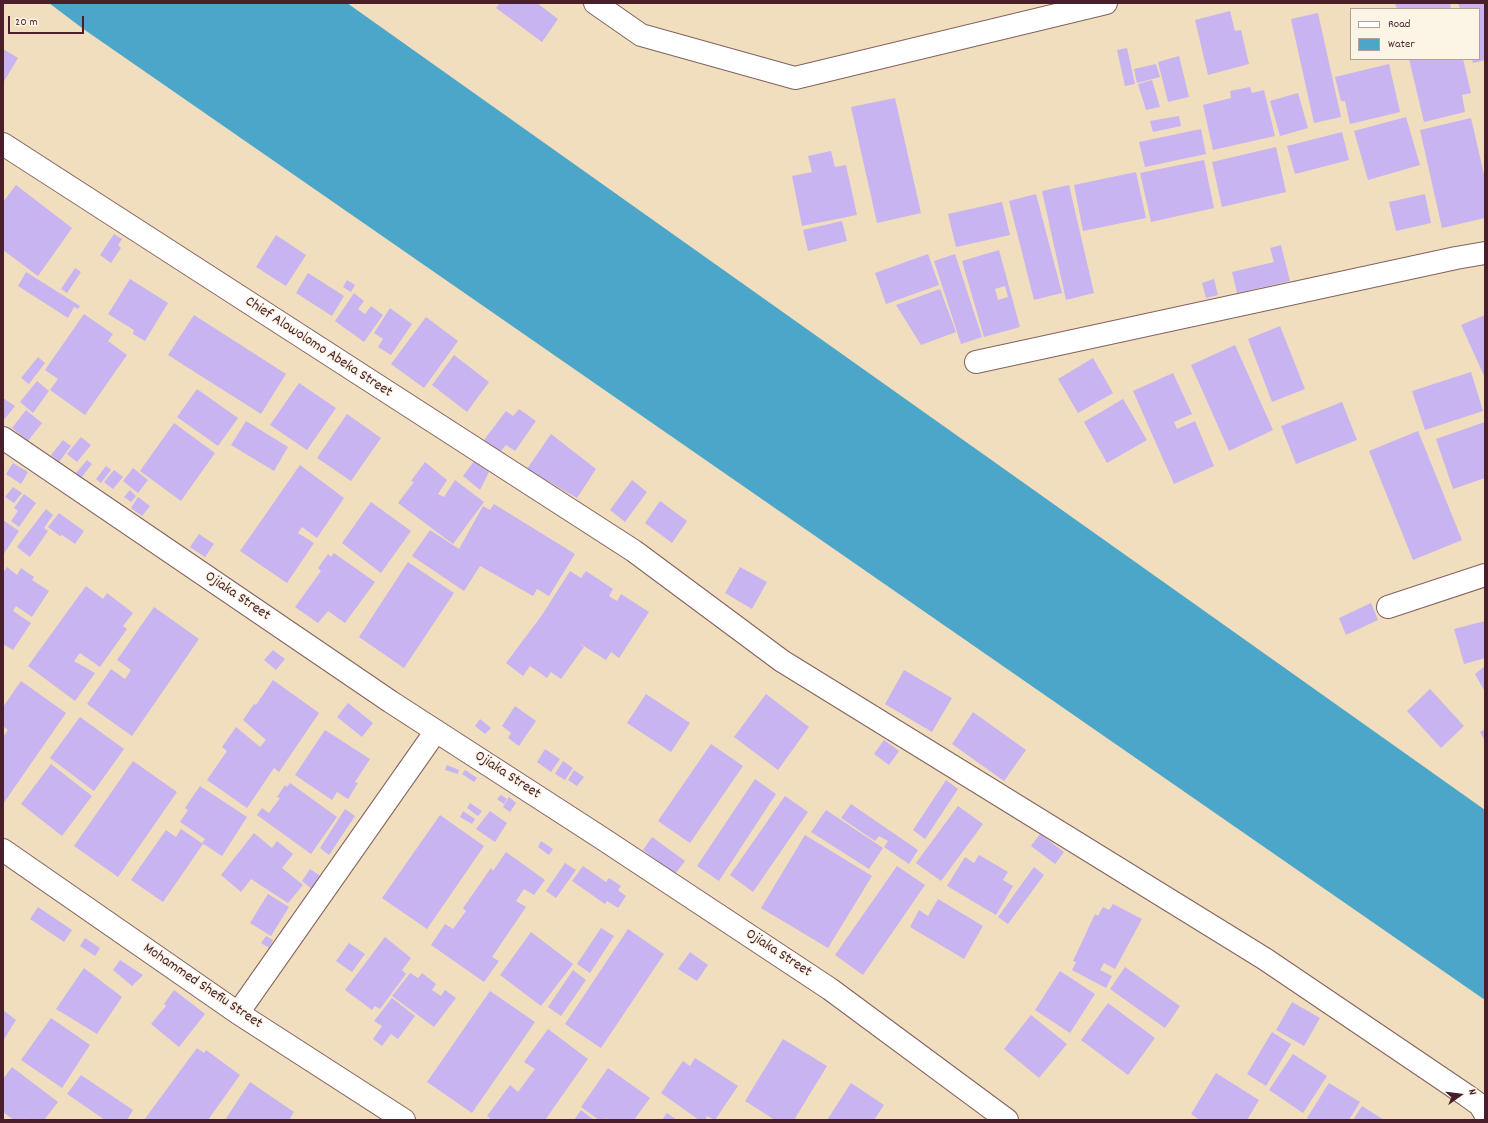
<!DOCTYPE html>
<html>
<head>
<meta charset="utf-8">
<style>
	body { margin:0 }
	#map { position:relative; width:1488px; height:1123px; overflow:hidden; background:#f0debe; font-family:Dekko,sans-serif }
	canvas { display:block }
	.frame { position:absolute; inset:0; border:4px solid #4a1f2b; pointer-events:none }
	.legend { position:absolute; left:1350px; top:8px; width:130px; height:52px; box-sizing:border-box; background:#fcf5e5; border:1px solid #b59f9b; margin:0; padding:5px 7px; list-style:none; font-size:12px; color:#4a1f2b }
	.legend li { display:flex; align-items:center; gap:8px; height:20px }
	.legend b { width:20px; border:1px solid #b59f9b }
	.north { position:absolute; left:1440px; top:1075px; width:40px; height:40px; -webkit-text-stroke:3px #fcf5e5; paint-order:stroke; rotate:76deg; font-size:11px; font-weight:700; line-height:16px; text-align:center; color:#4a1f2b }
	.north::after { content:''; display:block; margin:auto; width:14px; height:18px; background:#4a1f2b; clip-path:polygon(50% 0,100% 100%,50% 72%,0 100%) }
	.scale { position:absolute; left:8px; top:16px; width:76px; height:18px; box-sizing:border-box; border:2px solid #4a1f2b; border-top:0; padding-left:5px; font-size:12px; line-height:14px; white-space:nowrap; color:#4a1f2b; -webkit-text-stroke:3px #fcf5e5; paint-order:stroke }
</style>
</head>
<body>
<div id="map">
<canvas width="1488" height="1123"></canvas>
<div class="frame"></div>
<ul class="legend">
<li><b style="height:5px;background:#fff"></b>Road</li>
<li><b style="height:11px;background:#4ba6c9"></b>Water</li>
</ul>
<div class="north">N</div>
<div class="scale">20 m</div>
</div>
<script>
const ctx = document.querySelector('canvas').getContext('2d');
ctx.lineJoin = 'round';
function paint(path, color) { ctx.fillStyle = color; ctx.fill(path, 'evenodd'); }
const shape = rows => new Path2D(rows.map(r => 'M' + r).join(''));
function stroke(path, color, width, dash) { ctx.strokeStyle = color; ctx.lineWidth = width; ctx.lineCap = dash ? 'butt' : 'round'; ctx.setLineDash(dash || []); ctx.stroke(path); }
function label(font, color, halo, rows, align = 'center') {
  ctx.font = font + ' Dekko,sans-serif'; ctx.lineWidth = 3; ctx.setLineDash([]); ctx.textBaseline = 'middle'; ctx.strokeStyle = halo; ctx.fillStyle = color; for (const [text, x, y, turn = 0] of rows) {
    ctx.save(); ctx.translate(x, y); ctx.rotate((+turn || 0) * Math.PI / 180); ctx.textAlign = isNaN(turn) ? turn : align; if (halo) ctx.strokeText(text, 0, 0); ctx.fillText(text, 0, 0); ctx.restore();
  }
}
const water = shape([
	[49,3,347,3,1485,810,1485,1000,82,28]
]);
const building = shape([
	[500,3,537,3,558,19,542,42,496,8],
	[1395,3,1450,3,1451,9,1397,9],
	[1458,3,1485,3,1485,60,1473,63,1472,59,1479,59,1479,9,1460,9],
	[1230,11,1235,31,1241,30,1249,64,1208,75,1195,20],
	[1318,13,1341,117,1314,123,1291,19],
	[1127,48,1135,84,1125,86,1117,50],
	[3,49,18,58,3,83],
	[1179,56,1189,97,1168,102,1158,62],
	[1409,59,1463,59,1471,93,1462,95,1465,112,1424,122],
	[1156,64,1160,77,1137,83,1134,69],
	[1389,64,1400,112,1350,124,1345,101,1341,101,1335,77],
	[1152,80,1160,107,1146,110,1138,84],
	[1250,87,1252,93,1264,90,1275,136,1213,150,1203,105,1231,98,1230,91],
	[1298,93,1308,128,1280,136,1270,101],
	[895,98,921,213,877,223,851,107],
	[1179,116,1181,126,1153,132,1150,121],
	[1406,117,1420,165,1368,180,1354,131],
	[1471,118,1485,179,1485,218,1442,228,1420,130],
	[1201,129,1206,154,1145,167,1139,142],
	[1342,132,1349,160,1295,174,1287,146],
	[1276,147,1286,192,1222,207,1212,162],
	[831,151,835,167,846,165,857,215,802,226,792,176,812,172,808,156],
	[1204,160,1214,208,1151,222,1140,173],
	[1136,172,1146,218,1083,231,1074,185],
	[16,185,72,228,38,276,3,250,3,202],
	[1069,185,1094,293,1066,300,1042,191],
	[1036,194,1062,293,1034,300,1009,201],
	[1425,194,1431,223,1396,231,1389,202],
	[1002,202,1010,235,956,247,948,214],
	[842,221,847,241,808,251,803,230],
	[114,234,122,239,118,245,121,248,111,263,100,255],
	[276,235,306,255,286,286,256,267],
	[1281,245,1290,281,1237,293,1232,272,1274,262,1270,248],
	[999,250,1020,327,984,337,962,261],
	[1005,286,1008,297,998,300,995,289],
	[928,254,939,285,886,304,875,273],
	[955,254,982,337,961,344,934,261],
	[75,268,81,272,67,293,61,289],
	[26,272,80,306,78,309,74,307,68,318,18,286],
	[308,273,344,296,332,316,296,293],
	[130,279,168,303,145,341,133,334,134,330,108,314],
	[1214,279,1218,295,1206,298,1202,283],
	[347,280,355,285,351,292,343,287],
	[940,289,956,332,921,345,896,305],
	[354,293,364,301,358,309,365,314,371,306,383,315,364,342,335,321],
	[390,308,412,324,391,355,378,347,383,339,374,333],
	[84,314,113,334,108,341,127,355,85,415,50,390,58,379,45,370],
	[194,315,286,374,261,414,168,355],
	[1485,315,1485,378,1461,325],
	[426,317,458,341,424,388,391,364],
	[1280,326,1305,389,1272,402,1248,339],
	[1235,345,1273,430,1229,451,1191,365],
	[454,355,489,382,467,412,432,385],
	[38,357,45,363,29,384,21,378],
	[1093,358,1113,393,1078,413,1058,379],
	[1471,372,1483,411,1425,430,1412,391],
	[1173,373,1192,414,1174,422,1177,429,1195,421,1214,466,1174,484,1133,391],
	[37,381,49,391,33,413,20,402],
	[299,383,336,408,307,450,270,425],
	[197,389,238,418,218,446,177,417],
	[3,398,15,406,3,421],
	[1123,399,1147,440,1107,463,1084,422],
	[1342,402,1357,440,1296,464,1281,426],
	[519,409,536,421,515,451,506,445,500,452,484,440,506,411,513,416],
	[26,410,42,423,28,441,12,428],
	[347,414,381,438,351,481,317,458],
	[246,421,288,447,274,471,231,445],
	[1485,422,1485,478,1453,489,1436,439],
	[174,423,215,453,181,501,140,471],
	[1418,431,1462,540,1413,560,1369,451],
	[551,434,596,469,577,498,527,469],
	[81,437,91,445,77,462,67,454],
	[63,440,71,446,59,462,51,455],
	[87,460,92,464,76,484,71,479],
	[474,461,489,472,480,490,463,476],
	[425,462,447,480,438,494,444,497,455,480,484,502,453,544,398,503,414,482,411,481],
	[13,463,28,472,21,484,6,474],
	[300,465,344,498,317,538,302,527,298,533,314,543,287,583,240,551],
	[106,466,111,470,101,483,96,479],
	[133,468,148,480,138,493,123,481],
	[114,470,123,477,113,489,104,482],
	[632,480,647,492,625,522,610,510],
	[13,487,22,493,14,503,5,497],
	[130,490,136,496,131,502,124,497],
	[24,494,36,503,19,527,11,521,18,511,14,508],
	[138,497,150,506,142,516,131,508],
	[660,501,687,521,672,543,645,523],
	[371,502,411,531,381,573,342,543],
	[494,504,575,554,549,596,537,589,533,596,480,566,464,591,412,556,430,530,459,549,483,506,490,510],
	[46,509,53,515,44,528,48,531,30,557,17,547],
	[59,513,84,531,75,544,62,535,60,536,48,527],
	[3,520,19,531,3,555],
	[199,534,214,544,205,557,190,547],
	[334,553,375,582,345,623,328,611,318,623,295,607,321,571,318,568,328,554,331,557],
	[408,562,454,593,404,668,359,637],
	[7,567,17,575,21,568,34,577,32,580,49,591,32,617,16,606,13,611,31,623,13,650,3,644,3,573],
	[740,567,767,582,752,609,725,593],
	[570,571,581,578,586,571,613,589,609,596,617,601,621,594,649,612,619,658,611,652,606,660,579,643,584,647,561,679,551,672,547,678,530,666,523,676,506,663,542,615],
	[86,586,103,599,107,593,133,613,123,626,127,629,100,667,80,653,74,661,95,673,75,701,28,666],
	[1371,603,1378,620,1346,635,1339,618],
	[154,607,199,639,132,736,87,704,111,669,125,679,131,670,117,660],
	[1485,621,1485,658,1464,664,1454,629],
	[273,650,285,659,276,670,264,660],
	[1485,666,1485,692,1475,674],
	[904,670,952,698,932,732,885,704],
	[273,680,319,713,279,772,274,768,247,808,207,780,227,751,222,747,236,727,260,747,266,740,243,720,254,704,256,705],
	[21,681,66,713,3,804,3,737,8,730,3,726,3,707],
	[1430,689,1464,726,1441,748,1407,711],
	[646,694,690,723,671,752,627,723],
	[766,694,809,727,778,770,734,737],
	[348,703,373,723,362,737,337,717],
	[515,706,536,721,519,746,508,738,511,733,502,726],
	[973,712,1026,750,1004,781,952,744],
	[80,717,124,749,94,791,50,758],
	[480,719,491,728,485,734,475,726],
	[1485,729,1485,741,1480,732],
	[325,730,370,759,355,782,358,783,348,799,337,792,332,800,295,775],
	[884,740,899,751,889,765,874,754],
	[711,744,743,766,690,843,658,821],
	[545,749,560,759,551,772,537,762],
	[133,761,177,792,118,877,74,846],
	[563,761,573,768,565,780,555,774],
	[51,764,92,796,62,836,21,804],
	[447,765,459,770,458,774,445,770],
	[465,770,477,778,474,782,462,774],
	[574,770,584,777,577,786,568,780],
	[755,779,776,794,719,881,697,866],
	[946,780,958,789,925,839,913,830],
	[290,783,337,817,311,854,257,815,262,808,269,813,280,798,277,797,285,785,287,787],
	[200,786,247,817,222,856,202,843,205,839,180,822,188,810,185,808],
	[501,795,507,799,504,804,497,799],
	[785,796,808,812,753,892,730,875],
	[509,797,516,803,510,812,503,807],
	[470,803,482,811,478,816,467,808],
	[851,804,918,850,909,864,884,847,888,841,879,836,875,841,841,818],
	[958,806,983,824,941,881,916,863],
	[345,809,355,816,329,855,320,848],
	[826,810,883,848,869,869,811,832],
	[463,811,475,819,472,824,460,817],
	[490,811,507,823,495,842,476,829],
	[440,815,484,846,427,929,382,898],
	[181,829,203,844,163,902,131,880,166,830,176,837],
	[254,833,272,848,277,841,293,854,282,868,303,885,288,903,251,879,241,892,221,875],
	[1040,834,1064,852,1055,864,1031,846],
	[805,835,872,876,828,948,761,908],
	[652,837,685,861,675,874,643,850],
	[541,841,553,849,549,855,538,847],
	[506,852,545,880,534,895,524,889,516,901,526,907,492,957,499,961,484,982,431,945,445,924,453,929,466,911,463,908,491,868,493,871],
	[979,855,1008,872,1003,880,1013,886,996,915,947,886,965,857,974,863],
	[565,863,576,870,556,898,546,891],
	[583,866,606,882,609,878,621,886,618,890,626,896,618,908,607,901,605,904,572,881],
	[897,866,925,885,863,975,835,955],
	[1034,867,1044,875,1008,924,998,917],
	[310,869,322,877,313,890,302,881],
	[268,894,289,907,271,936,250,923],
	[938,899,983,926,964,959,910,927,919,910,928,916],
	[1113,904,1142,919,1115,969,1104,963,1100,970,1112,976,1106,988,1072,970,1076,962,1073,961,1095,914,1098,916,1103,907,1109,910],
	[38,907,72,930,64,942,30,919],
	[601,928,614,936,590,973,577,964],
	[628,929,664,954,601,1048,565,1024],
	[531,932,573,964,541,1006,500,975],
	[266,936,273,940,269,948,261,943],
	[385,937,411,958,402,970,406,974,380,1009,375,1006,372,1010,345,990],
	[85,938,100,948,95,956,80,946],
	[349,943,365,954,352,972,336,961],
	[690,952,708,965,697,981,678,969],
	[120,960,143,975,132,986,113,970],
	[1125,967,1180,1006,1165,1028,1110,989],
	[84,968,122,997,97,1034,56,1009],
	[573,970,586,980,561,1016,548,1007],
	[1060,971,1095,994,1070,1033,1035,1010],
	[410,973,418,978,422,973,436,984,432,990,441,996,445,990,456,998,434,1027,392,996],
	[174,990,205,1014,179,1047,151,1024,166,1006,164,1004],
	[490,991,535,1022,472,1113,427,1082],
	[392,998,415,1016,398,1039,391,1034,382,1046,373,1039,382,1026,374,1021],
	[1292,1002,1320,1018,1304,1046,1276,1030],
	[1108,1003,1155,1038,1128,1075,1081,1040],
	[3,1010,16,1020,3,1041],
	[1031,1015,1067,1044,1039,1078,1004,1049],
	[51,1018,90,1045,62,1088,21,1060],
	[548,1029,588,1059,545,1120,492,1120,487,1116,510,1085,518,1092,535,1069,524,1062],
	[1272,1032,1291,1044,1266,1086,1247,1074],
	[783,1039,827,1066,794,1120,775,1120,745,1101],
	[197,1048,204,1053,206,1050,240,1075,208,1120,144,1120],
	[1293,1054,1327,1076,1303,1113,1269,1090],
	[695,1058,738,1086,715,1120,707,1116,705,1120,699,1120,661,1093,683,1061,690,1066],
	[12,1067,58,1102,44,1120,28,1120,26,1118,25,1120,14,1120,3,1112,3,1079],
	[608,1068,650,1098,634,1120,610,1120,606,1118,604,1120,599,1120,581,1107],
	[1216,1073,1259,1100,1247,1120,1200,1120,1191,1114],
	[81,1075,133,1110,127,1120,105,1120,67,1094],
	[250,1082,294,1112,289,1120,225,1120],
	[851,1083,884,1105,874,1120,827,1120],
	[1329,1083,1360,1102,1349,1120,1311,1120,1307,1118],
	[1362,1106,1384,1120,1353,1120],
	[581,1110,594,1120,574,1120],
	[667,1113,677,1120,662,1120]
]);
const minor = shape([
	[595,3,641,35,795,78,1106,3],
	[3,144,634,551,782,661,1265,959,1466,1095,1480,1105,1485,1114],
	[976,362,1456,258,1485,253],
	[3,438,391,702,600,837,830,989,1007,1120],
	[1388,607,1485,575],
	[3,850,238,1013,404,1120],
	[238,1013,436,731]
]);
const streetNames = [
	["Chief Alowolomo Abeka Street",318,348,33],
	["Ojiaka Street",237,597,34],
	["Ojiaka Street",507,776,33],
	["Ojiaka Street",778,954,33],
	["Mohammed Shefiu Street",202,987,34]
];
paint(water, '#4ba6c9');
paint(building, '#c7b4f1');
stroke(minor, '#84625e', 24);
stroke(minor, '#fff', 22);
label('15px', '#4a1f2b', '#fcf5e5', streetNames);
</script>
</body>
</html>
